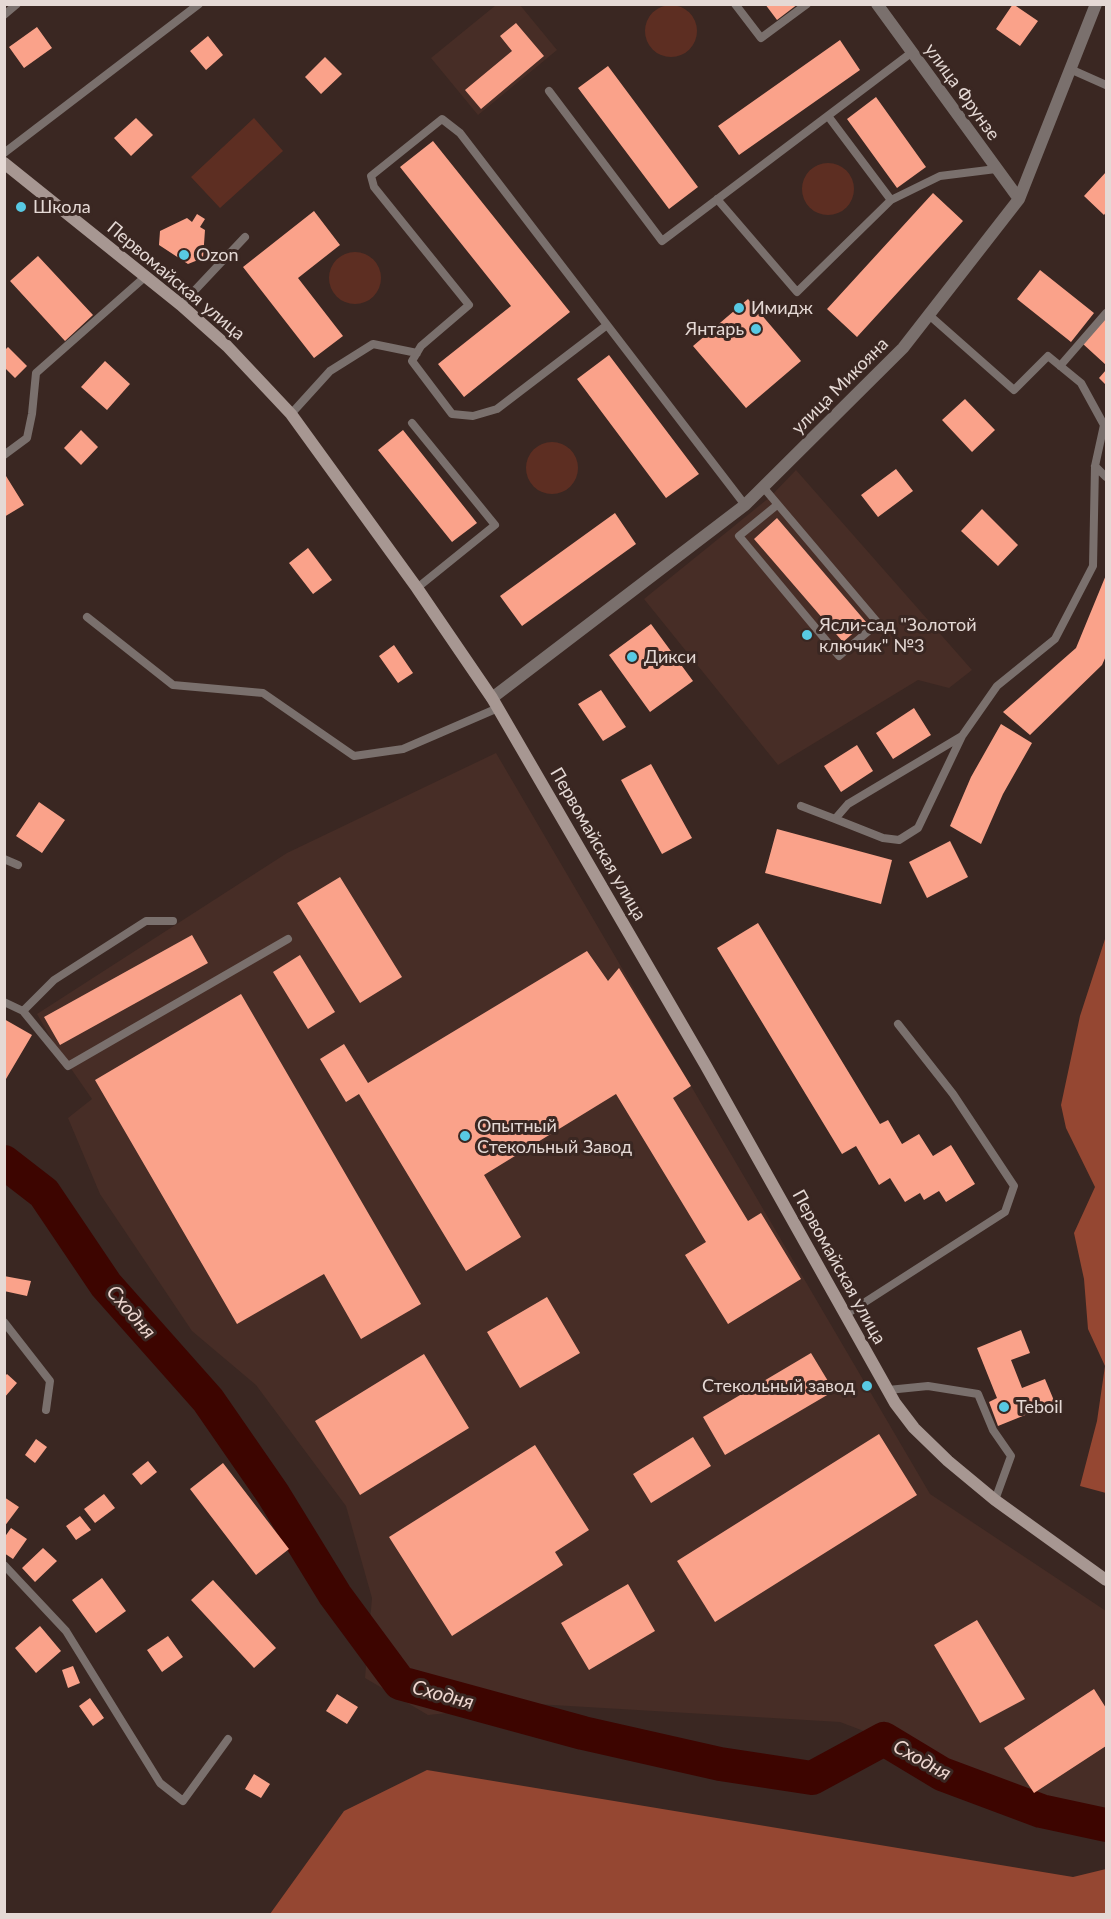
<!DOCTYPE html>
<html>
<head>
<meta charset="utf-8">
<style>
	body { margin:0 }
	#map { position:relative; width:1111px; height:1919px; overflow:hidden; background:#3a2722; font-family:Lato,sans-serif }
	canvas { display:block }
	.frame { position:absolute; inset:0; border:6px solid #e5d9d5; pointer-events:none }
</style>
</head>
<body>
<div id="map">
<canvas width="1111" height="1919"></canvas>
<div class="frame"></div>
</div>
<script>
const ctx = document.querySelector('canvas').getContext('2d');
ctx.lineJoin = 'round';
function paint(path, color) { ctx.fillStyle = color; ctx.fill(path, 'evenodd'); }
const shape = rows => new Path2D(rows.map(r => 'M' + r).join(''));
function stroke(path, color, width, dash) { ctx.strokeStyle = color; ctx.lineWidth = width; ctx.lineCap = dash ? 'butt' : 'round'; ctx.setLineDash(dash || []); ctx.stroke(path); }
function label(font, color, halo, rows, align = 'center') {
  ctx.font = font + ' Lato,sans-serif'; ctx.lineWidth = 6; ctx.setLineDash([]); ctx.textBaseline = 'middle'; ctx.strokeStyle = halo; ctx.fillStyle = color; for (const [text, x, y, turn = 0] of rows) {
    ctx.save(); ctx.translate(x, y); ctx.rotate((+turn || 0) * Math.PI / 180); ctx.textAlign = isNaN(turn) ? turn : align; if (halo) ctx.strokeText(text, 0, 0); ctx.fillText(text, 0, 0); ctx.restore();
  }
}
const built = shape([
	[496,5,520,5,557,50,478,115,431,58],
	[796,470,972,670,949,688,918,680,778,765,644,599,770,497],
	[496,753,930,1494,1106,1611,1106,1823,840,1722,536,1704,428,1715,365,1678,372,1598,346,1506,256,1385,192,1331,100,1194,68,1118,92,1099,56,1047,37,1014,287,853]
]);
const green = shape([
	'645 31a26 26 0 1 1 52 0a26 26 0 1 1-52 0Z',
	[254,118,283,151,220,208,191,177],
	'802 189a26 26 0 1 1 52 0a26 26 0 1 1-52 0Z',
	'329 278a26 26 0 1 1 52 0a26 26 0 1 1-52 0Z',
	'526 468a26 26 0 1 1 52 0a26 26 0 1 1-52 0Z'
]);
const forest = shape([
	[1106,936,1106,1493,1080,1486,1097,1421,1105,1366,1088,1329,1084,1279,1074,1233,1095,1187,1066,1128,1061,1105,1080,1016],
	[427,1770,1073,1877,1106,1869,1106,1914,270,1914,344,1811]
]);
const river = shape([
	[4,1162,44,1193,106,1285,208,1400,273,1494,335,1595,400,1683,583,1733,720,1764,812,1778,884,1739,942,1774,1041,1811,1106,1825]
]);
const building = shape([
	[765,4,798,4,777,20],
	[1013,4,1038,21,1020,46,996,29],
	[516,23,544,56,481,109,465,90,512,51,500,36],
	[37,27,52,48,24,68,9,47],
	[208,36,223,55,206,70,190,51],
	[840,40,860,70,739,155,718,126],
	[325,57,342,74,321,94,305,77],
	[608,66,698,187,669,209,578,88],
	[876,97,926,167,897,188,847,119],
	[136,118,153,135,131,156,114,138],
	[433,141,570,312,464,397,438,364,511,306,400,167],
	[1106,172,1106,212,1104,215,1084,196],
	[933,193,963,221,857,337,827,309],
	[314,211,340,245,298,278,343,336,314,358,243,267],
	[197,214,205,219,200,227,205,230,203,258,188,264,159,245,160,231,187,218,192,222],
	[38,256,93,315,65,341,10,281],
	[1040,270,1094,313,1071,342,1017,299],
	[748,299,801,361,746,408,693,346],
	[1106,318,1106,365,1083,344],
	[8,347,27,366,15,378,4,367,4,351],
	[609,355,699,474,666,498,577,379],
	[105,361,130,384,107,410,81,387],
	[1106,370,1106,385,1099,378],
	[965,399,995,430,972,452,942,420],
	[81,430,98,447,81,465,64,448],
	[403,430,477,523,452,542,378,450],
	[896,469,913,491,878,517,861,495],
	[6,476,24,505,4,517,4,477],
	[982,509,1018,545,998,566,961,531],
	[615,513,636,544,522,626,500,596],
	[777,518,866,622,843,642,754,539],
	[308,548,332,580,313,594,289,563],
	[1106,575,1106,656,1102,665,1030,735,1003,712,1076,648],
	[651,624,693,681,650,712,609,655],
	[394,645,413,673,398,683,379,656],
	[601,690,626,727,603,741,578,704],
	[914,708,931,735,893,759,876,733],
	[1001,724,1032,743,1003,794,981,844,950,826,971,777],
	[857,745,873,771,841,792,824,766],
	[651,764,692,838,662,854,621,780],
	[39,802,65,820,42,853,16,836],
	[777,829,892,860,881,904,765,873],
	[950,841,968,877,927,898,909,862],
	[340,877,402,977,360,1003,297,903],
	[758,923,880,1124,888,1120,902,1144,919,1134,933,1156,951,1145,975,1184,946,1202,939,1191,924,1200,920,1193,905,1202,890,1178,879,1185,856,1146,842,1154,717,948],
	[192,935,208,963,60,1045,44,1017],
	[587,951,608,981,619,968,691,1086,673,1098,748,1221,761,1213,801,1279,728,1324,685,1255,706,1242,616,1094,484,1175,521,1237,466,1271,359,1094,346,1102,320,1059,344,1044,368,1083],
	[300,955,335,1012,308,1029,273,972],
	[241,994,421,1304,361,1339,324,1274,237,1324,95,1080],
	[4,1019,32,1035,6,1079,4,1077],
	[4,1276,31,1281,27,1296,4,1291],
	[547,1297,580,1353,520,1388,487,1332],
	[1021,1330,1030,1353,1011,1360,1022,1388,1045,1379,1055,1403,998,1426,989,1402,997,1398,977,1348],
	[811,1353,834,1391,725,1455,703,1417],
	[424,1354,469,1428,360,1495,315,1421],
	[7,1374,17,1383,4,1398,4,1377],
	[879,1434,917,1495,715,1622,677,1561],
	[693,1437,711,1466,651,1503,633,1474],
	[36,1439,47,1447,35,1463,25,1455],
	[535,1445,589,1530,555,1552,563,1565,452,1636,389,1537],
	[148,1461,157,1472,141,1485,132,1474],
	[223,1463,289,1549,256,1575,190,1489],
	[104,1494,115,1508,95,1523,84,1509],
	[4,1497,19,1507,4,1527],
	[80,1516,91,1530,76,1540,66,1526],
	[11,1528,27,1539,13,1559,4,1553,4,1538],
	[43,1548,57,1561,35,1582,22,1568],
	[102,1578,126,1611,96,1633,72,1600],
	[213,1580,276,1648,254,1668,191,1600],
	[628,1584,655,1631,589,1670,561,1623],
	[977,1620,1025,1699,980,1723,934,1645],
	[40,1626,61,1651,36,1673,15,1648],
	[168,1636,183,1657,162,1672,147,1650],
	[73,1666,80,1683,68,1688,62,1670],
	[1094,1689,1106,1708,1106,1746,1034,1793,1004,1748],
	[337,1694,358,1707,347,1724,326,1711],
	[90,1698,104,1718,93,1726,79,1706],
	[254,1774,270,1784,261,1798,245,1789]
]);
const service = shape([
	[735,4,761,38,807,4],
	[4,15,17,4],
	[1070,69,1106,85],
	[549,91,662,241,911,53],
	[4,153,199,4],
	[717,199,797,292,891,200,828,116],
	[891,200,940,176,996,169],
	[181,305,245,237],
	[929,315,1014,390,1048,356,1081,383,1104,425,1095,466,1093,566,1055,639,997,686,962,736,848,804,835,819,883,838,899,840,918,828,962,736],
	[607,325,497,409,473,416,452,414,412,361,421,346,469,305,374,187,371,176,442,119,460,133,745,505],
	[1060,366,1106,313],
	[291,414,330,371,373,344,417,353],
	[412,423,495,525,417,588],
	[4,455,27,438,32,414,36,373,146,276],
	[1095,466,1106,477],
	[763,487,878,623,839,656,739,536,777,505],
	[87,617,173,685,263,693,354,756,403,749,498,708],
	[801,806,835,819],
	[4,859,18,865],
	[4,1002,23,1011,54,980,146,921,173,921],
	[23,1011,68,1066,288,939],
	[845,1315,1005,1212,1014,1186,953,1094,898,1024],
	[4,1322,50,1381,46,1410],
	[888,1390,928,1386,978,1394,993,1430,1011,1456,995,1500],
	[4,1565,66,1631,160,1783,183,1801,228,1739]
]);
const minor = shape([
	[877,4,1019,199],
	[492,698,745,505,903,348,1019,199,1096,4]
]);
const secondary = shape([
	[4,163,181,305,227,346,291,414,417,588,492,698,706,1066,895,1403,914,1428,948,1461,995,1500,1106,1580]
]);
const markers = [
	[21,207,6,"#58c9e3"],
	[184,255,6,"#58c9e3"],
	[739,308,6,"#58c9e3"],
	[756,329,6,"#58c9e3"],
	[807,635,6,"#58c9e3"],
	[632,657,6,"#58c9e3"],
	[465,1136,6,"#58c9e3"],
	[867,1386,6,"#58c9e3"],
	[1004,1407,6,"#58c9e3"]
];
const streetNames = [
	["улица Фрунзе",962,92,54],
	["Первомайская улица",176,281,40],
	["улица Микояна",840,386,-45],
	["Первомайская улица",598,844,60],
	["Первомайская улица",839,1267,61]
];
const poiNames = [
	["Школа",33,207],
	["Ozon",196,255],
	["Имидж",751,308],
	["Янтарь",744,329,"right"],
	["Ясли-сад \"Золотой",819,625],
	["ключик\" №3",819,646],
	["Дикси",644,657],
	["Опытный",477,1126],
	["Стекольный Завод",477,1147],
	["Стекольный завод",855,1386,"right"],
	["Teboil",1016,1407]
];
const waterNames = [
	["Сходня",131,1312,49],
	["Сходня",443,1695,15],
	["Сходня",922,1760,29]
];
paint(built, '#472d26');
paint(green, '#5d2e22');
paint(forest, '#954732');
stroke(river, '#3d0500', 34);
paint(building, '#faa28a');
stroke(service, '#7a706d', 8);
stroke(minor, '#7a706d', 12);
stroke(secondary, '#a79792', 12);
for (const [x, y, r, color] of markers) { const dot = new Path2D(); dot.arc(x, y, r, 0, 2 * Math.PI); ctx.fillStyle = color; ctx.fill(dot); stroke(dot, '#3a2722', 2); }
label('18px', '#e5d9d5', '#3a2722', streetNames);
label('18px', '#e5d9d5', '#3a2722', poiNames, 'left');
label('italic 20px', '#eed7d0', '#3a2722', waterNames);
</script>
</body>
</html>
